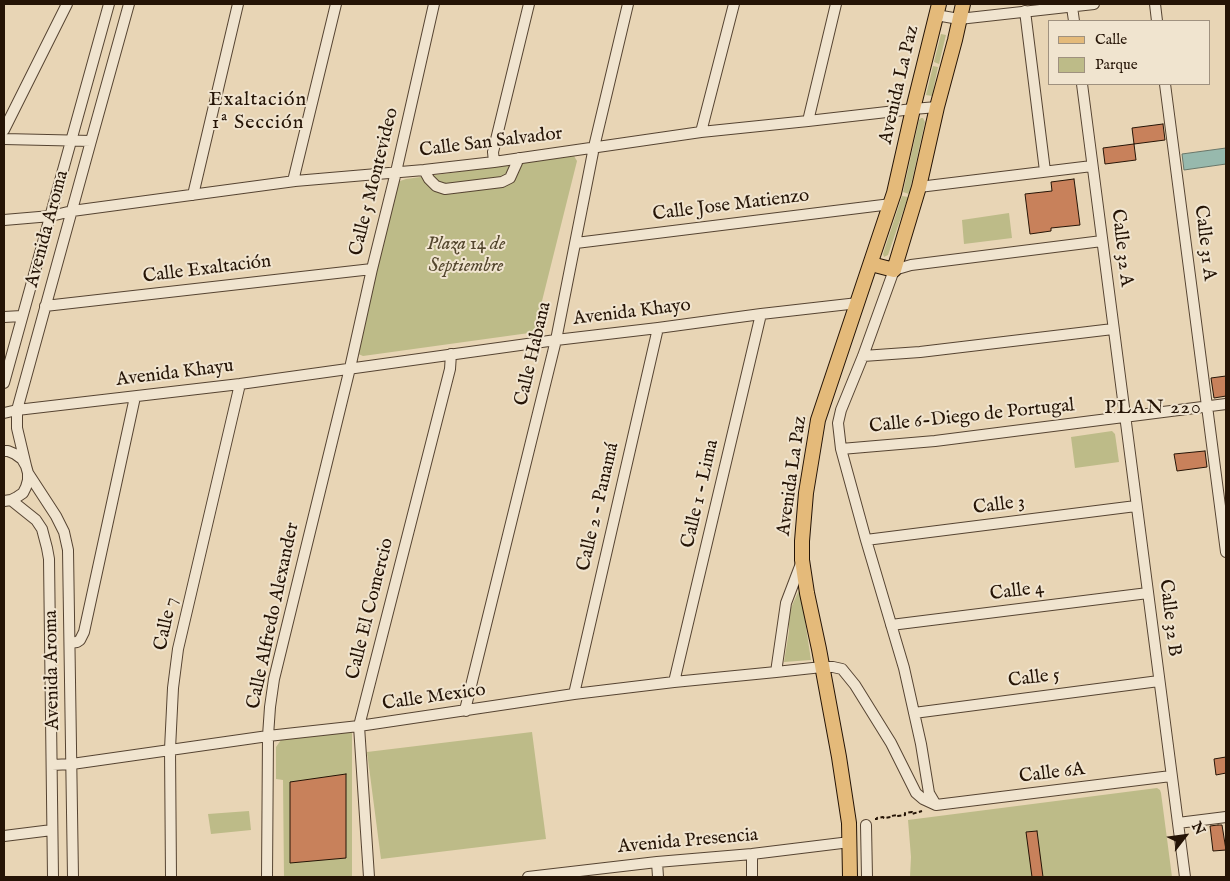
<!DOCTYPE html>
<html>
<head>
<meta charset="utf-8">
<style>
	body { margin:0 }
	#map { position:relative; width:1230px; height:881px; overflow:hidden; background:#e8d5b5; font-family:"IM FELL English",serif }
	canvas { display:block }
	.frame { position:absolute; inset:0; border:5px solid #251406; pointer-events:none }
	.legend { position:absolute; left:1048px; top:20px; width:162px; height:65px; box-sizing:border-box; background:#f0e4cf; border:1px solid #9f917f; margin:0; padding:6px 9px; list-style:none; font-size:15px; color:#251406 }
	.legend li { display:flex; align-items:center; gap:10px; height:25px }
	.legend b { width:25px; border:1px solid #9f917f }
	.north { position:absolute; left:1160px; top:811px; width:50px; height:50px; -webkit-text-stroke:4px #f0e4cf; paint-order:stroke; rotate:60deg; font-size:14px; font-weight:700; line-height:20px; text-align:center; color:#251406 }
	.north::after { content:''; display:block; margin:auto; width:18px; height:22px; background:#251406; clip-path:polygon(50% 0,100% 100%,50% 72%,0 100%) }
</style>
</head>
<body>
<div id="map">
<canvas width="1230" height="881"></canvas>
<div class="frame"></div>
<ul class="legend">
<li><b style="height:6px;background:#e4ba7a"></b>Calle</li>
<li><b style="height:14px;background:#bdbb88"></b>Parque</li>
</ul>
<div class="north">N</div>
</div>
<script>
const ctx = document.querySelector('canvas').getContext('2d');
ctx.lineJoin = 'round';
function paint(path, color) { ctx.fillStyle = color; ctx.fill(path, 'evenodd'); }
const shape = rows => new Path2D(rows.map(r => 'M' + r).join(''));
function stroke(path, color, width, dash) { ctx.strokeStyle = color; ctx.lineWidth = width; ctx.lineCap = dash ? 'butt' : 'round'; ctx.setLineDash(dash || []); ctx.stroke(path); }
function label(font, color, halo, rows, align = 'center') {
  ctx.font = font + ' "IM FELL English",serif'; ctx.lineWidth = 4; ctx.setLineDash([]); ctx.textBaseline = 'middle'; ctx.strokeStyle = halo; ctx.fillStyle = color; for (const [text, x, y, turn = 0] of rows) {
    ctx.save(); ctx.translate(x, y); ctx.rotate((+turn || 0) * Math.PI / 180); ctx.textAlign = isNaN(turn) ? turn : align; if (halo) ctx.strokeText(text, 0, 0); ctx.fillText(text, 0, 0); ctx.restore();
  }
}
const green = shape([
	[941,34,946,35,939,64,934,62],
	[933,66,938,67,932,96,926,95],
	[921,118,923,118,925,122,909,194,903,192,919,120],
	[574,156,577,161,535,329,529,333,363,356,356,353,397,182,406,179],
	[902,196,908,197,888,255,884,257,883,254],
	[1009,213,1012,238,964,244,962,220],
	[1112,431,1115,434,1119,462,1075,468,1071,437],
	[800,588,811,660,784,662,789,631,789,612],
	[352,731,352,877,284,877,283,780,276,779,276,747,281,740],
	[532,732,546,839,381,859,367,752],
	[1157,788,1160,790,1161,793,1172,877,910,877,911,857,908,820],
	[249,811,251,830,211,834,208,814]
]);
const water = shape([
	[1226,148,1226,164,1184,170,1182,154,1226,148]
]);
const building = shape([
	[1163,124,1165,140,1134,144,1132,128,1163,124],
	[1134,144,1136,160,1105,164,1103,148,1134,144],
	[1074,179,1080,225,1051,228,1051,231,1030,234,1025,194,1052,191,1051,182,1074,179],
	[1226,376,1226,396,1214,398,1211,378,1226,376],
	[1205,451,1207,467,1177,471,1174,454,1205,451],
	[1226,757,1226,773,1216,775,1214,759,1226,757],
	[346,774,346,858,290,863,290,782,346,774],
	[1218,825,1222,825,1226,850,1213,851,1210,826,1218,825],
	[1037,831,1043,877,1032,877,1026,832,1037,831]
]);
const path = shape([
	[875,819,877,819,877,818,883,817,884,818,891,817,891,816,898,815,898,816,905,815,905,813,912,812,912,814,922,811]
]);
const minor = shape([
	[1155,4,1157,21],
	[1072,7,1074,21],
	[1025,11,1045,171],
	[936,15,959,19,1094,4],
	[1082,84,1185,877],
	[1165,84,1226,552],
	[808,121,836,4],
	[4,130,67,4],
	[701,132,734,4],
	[4,139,91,141],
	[494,162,493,152,529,4],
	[424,170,429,179,436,186,445,189,502,182,510,178,519,158],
	[295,181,294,177,336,4],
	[919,187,1092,166],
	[193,195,238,4],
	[4,220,51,216,72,211,295,181,424,170,494,162,701,132,808,121,913,109,937,107],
	[576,243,891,204],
	[45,306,372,269],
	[4,317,22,316],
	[863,356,920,352,1113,329],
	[4,383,109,4],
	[4,413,17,410,240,384,556,340,658,328,761,314,858,303],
	[841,449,935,441,1226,404],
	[4,451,8,451,15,454,22,459,26,466,28,473,28,480,26,487,23,493,17,497,11,500,4,501],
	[26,466,17,428,17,410,91,141,129,4],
	[28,473,56,516,64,532,68,550,73,877],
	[11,500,36,520,42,529,47,548,49,559,53,877],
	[866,540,1136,506],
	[891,625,1148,593],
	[70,643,77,642,80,640,84,632,135,397],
	[776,672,786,603,802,561],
	[674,682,761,314],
	[574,694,658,328],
	[466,711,466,706,556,340,594,147,628,4],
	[914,713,1159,681],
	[52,765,72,764,268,736,359,726,574,694,674,682,776,672,822,667,833,667,842,669,855,685,891,743,916,793,923,799,936,805],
	[936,805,929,793,921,744,904,668,866,540,841,449,838,423,841,410,863,356,894,270,911,265,1102,241],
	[936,805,1171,776],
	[1178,823,1226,817],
	[866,825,867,877],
	[4,836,52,830],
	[752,854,752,877],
	[657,862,658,877],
	[171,877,170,749,173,688,178,649,240,384],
	[267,877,268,736,270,707,274,679,350,368,372,269,396,172,434,4],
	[369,877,359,726,450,369,451,354],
	[528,877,657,862,752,854,850,842]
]);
const major = shape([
	[871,264,894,270,919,187,937,107,955,40,963,4],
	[850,877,849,823,839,757,819,649,807,593,802,560,802,541,806,493,818,420,894,193,913,109,939,4]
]);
const streetNames = [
	["Avenida La Paz",900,85,-77],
	["Calle San Salvador",491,143,-7],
	["Calle 5 Montevideo",375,182,-76],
	["Calle Jose Matienzo",731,206,-7],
	["Avenida Aroma",48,229,-75],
	["Calle 31 A",1204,243,83],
	["Calle 32 A",1121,248,83],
	["Calle Exaltación",207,270,-7],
	["Avenida Khayo",632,313,-7],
	["Calle Habana",534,354,-77],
	["Avenida Khayu",175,374,-7],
	["Calle 6-Diego de Portugal",972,417,-6],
	["Avenida La Paz",793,476,-82],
	["Calle 1 - Lima",701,494,-77],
	["Calle 3",999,506,-7],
	["Calle 2 - Panamá",599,507,-77],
	["Calle 4",1017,592,-7],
	["Calle El Comercio",371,609,-76],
	["Calle Alfredo Alexander",274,616,-78],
	["Calle 32 B",1169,618,83],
	["Calle 7",167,624,-78],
	["Avenida Aroma",53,670,-91],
	["Calle 5",1034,679,-7],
	["Calle Mexico",434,698,-8],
	["Calle 6A",1052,774,-7],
	["Avenida Presencia",688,842,-5]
];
const parkNames = [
	["Plaza 14 de",466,245],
	["Septiembre",466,267]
];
const neighbourhoodNames = [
	["Exaltación",258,101],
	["1ª Sección",258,124],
	["PLAN 220",1153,409]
];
paint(green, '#bdbb88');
paint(water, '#97b9ad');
stroke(water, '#69776a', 1);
paint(building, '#c8815b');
stroke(building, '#251406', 1);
stroke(minor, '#564432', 12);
stroke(major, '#251406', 16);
stroke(path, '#251406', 2, [4, 2.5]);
stroke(minor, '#f0e4cf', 10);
stroke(major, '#e4ba7a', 14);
label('19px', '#251406', '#f0e4cf', streetNames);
label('italic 19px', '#53462d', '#f0e4cf', parkNames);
ctx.letterSpacing = '1px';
label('20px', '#251406', '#f0e4cf', neighbourhoodNames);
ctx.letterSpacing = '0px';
</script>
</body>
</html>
